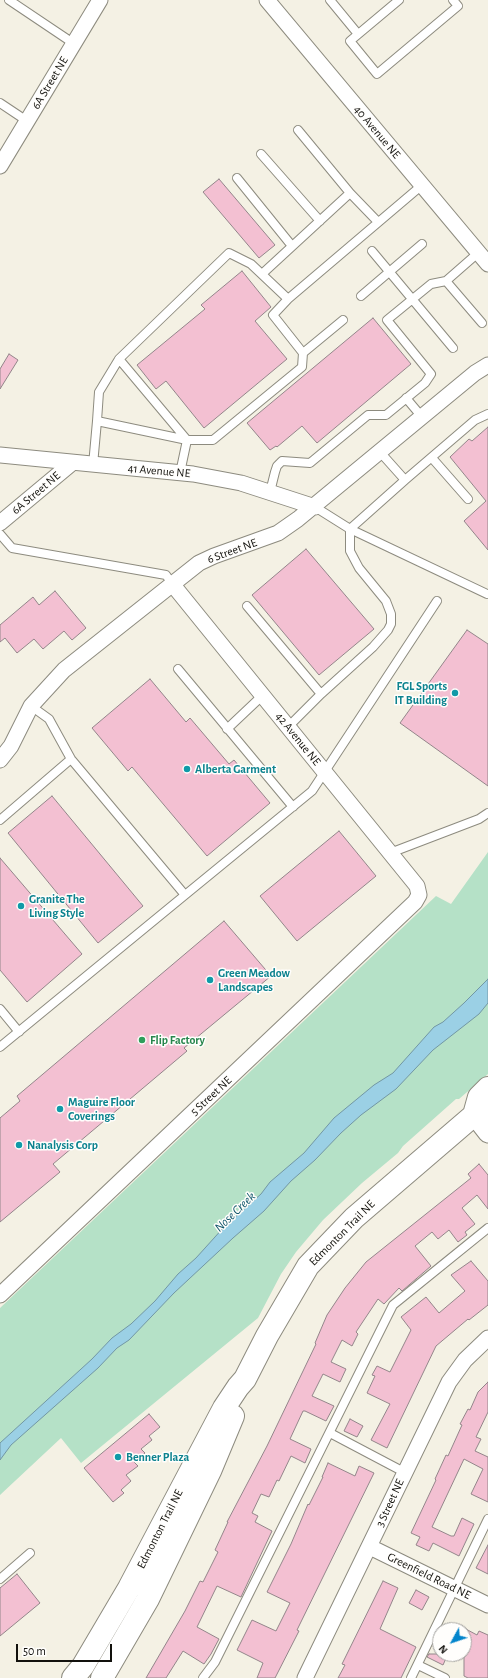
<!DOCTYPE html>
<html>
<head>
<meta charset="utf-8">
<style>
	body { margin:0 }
	#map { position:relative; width:488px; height:1678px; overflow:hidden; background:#f4f1e4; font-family:"Alegreya Sans",sans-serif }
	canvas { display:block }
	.north { position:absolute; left:432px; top:1622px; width:40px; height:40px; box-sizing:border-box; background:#fffefc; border:1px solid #a09f9c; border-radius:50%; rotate:230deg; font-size:11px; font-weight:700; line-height:16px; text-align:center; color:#12110d }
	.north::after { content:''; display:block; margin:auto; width:14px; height:18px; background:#0385cc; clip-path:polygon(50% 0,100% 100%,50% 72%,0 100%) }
	.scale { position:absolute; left:16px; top:1644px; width:96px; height:18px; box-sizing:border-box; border:2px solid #12110d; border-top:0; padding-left:5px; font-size:12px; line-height:14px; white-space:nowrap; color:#12110d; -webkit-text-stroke:3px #fffefc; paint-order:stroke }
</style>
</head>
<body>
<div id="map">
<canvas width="488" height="1678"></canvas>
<div class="north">N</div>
<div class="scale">50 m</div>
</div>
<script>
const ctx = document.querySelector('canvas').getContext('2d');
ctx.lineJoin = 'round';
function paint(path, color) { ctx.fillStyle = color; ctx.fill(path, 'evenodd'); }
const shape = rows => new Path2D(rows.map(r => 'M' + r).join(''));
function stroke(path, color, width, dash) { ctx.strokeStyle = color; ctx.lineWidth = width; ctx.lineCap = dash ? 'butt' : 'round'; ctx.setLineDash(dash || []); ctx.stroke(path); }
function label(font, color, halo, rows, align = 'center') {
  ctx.font = font + ' "Alegreya Sans",sans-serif'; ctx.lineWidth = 3; ctx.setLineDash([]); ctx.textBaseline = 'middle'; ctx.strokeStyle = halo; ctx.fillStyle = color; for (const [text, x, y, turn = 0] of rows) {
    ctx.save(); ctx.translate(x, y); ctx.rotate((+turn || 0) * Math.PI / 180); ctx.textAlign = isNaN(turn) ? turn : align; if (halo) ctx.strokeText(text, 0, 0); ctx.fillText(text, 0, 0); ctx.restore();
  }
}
const green = shape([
	[488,852,488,1074,459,1099,456,1099,403,1146,398,1153,362,1183,323,1220,296,1252,281,1274,258,1318,81,1463,61,1438,0,1495,0,1308,436,896,451,904]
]);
const water = shape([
	[488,979,488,1003,479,1014,433,1050,396,1089,361,1115,341,1133,315,1160,291,1181,264,1211,233,1238,174,1293,129,1340,117,1348,98,1368,11,1445,0,1460,0,1443,92,1359,112,1338,131,1324,155,1301,178,1274,196,1258,224,1227,261,1194,270,1182,304,1153,334,1118,374,1085,393,1073,434,1027,443,1022,464,1003,488,979]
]);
const building = shape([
	[219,179,275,245,259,258,203,192,219,179],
	[242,271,271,307,255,321,287,359,204,428,166,381,156,389,137,365,205,309,201,305,242,271],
	[373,318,411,364,317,443,302,426,277,447,276,446,270,450,247,423,373,318],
	[9,354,18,360,0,389,0,369,9,354],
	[488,427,488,550,464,521,486,501,450,457,469,439,472,441,488,427],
	[306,549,374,629,319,675,252,595,306,549],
	[55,591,86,628,72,640,64,631,43,649,34,639,17,653,5,638,0,642,0,625,33,597,39,605,55,591],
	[467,630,488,644,488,786,400,723,467,630],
	[150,679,186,722,190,718,229,764,234,760,270,803,207,856,132,767,128,771,92,728,150,679],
	[52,796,143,906,98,943,8,833,52,796],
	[339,831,376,876,297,941,260,896,339,831],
	[0,858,82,954,27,1002,0,970,0,858],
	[224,921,271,976,184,1048,187,1051,53,1164,60,1172,0,1222,0,1118,20,1101,17,1096,224,921],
	[479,1164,488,1175,488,1209,477,1195,462,1208,475,1224,465,1232,467,1235,458,1242,449,1230,438,1239,432,1232,415,1246,431,1266,402,1291,399,1288,384,1304,378,1299,356,1332,358,1334,352,1346,342,1340,331,1362,346,1369,340,1382,323,1374,312,1396,334,1406,326,1421,305,1411,303,1411,290,1439,311,1449,305,1463,291,1456,279,1481,277,1480,269,1497,261,1494,252,1513,258,1516,255,1522,272,1531,241,1597,217,1586,197,1627,219,1639,211,1654,204,1664,183,1651,166,1678,146,1678,185,1611,200,1581,203,1582,218,1552,215,1550,228,1522,227,1522,267,1446,316,1344,315,1343,327,1315,345,1288,366,1262,471,1178,468,1174,479,1164],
	[471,1261,488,1281,488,1305,469,1320,468,1319,436,1346,387,1448,371,1440,390,1404,367,1393,375,1376,372,1375,377,1366,390,1372,411,1330,401,1317,426,1297,439,1313,465,1291,451,1275,471,1261],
	[488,1382,488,1412,476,1437,481,1439,475,1451,488,1457,488,1502,471,1494,483,1469,464,1459,432,1527,451,1536,454,1536,462,1518,474,1524,459,1556,433,1543,429,1551,416,1545,420,1537,411,1533,436,1480,435,1479,446,1455,448,1456,462,1425,460,1424,468,1409,470,1410,478,1392,488,1382],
	[149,1414,160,1427,149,1436,152,1440,141,1449,145,1453,134,1462,138,1466,126,1475,131,1481,121,1490,124,1493,113,1502,84,1468,149,1414],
	[350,1419,363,1426,357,1437,344,1431,350,1419],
	[328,1463,355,1476,359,1466,374,1473,297,1630,299,1631,275,1678,257,1678,263,1663,237,1650,252,1620,276,1631,290,1603,267,1592,291,1544,308,1504,309,1505,323,1477,322,1477,328,1463],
	[488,1545,488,1574,476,1568,488,1545],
	[17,1574,40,1603,0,1636,0,1588,17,1574],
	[383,1581,398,1588,380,1629,416,1647,401,1678,338,1678,345,1665,342,1664,383,1581],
	[416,1590,429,1597,422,1610,409,1603,416,1590],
	[464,1628,477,1635,479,1631,488,1635,488,1678,468,1678,464,1676,464,1628],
	[429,1654,448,1654,443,1665,427,1657,429,1654]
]);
const service = shape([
	[9,0,73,43],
	[330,0,358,34],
	[399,0,350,41,377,74,458,6,453,0],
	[0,103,27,121],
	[298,130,350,193],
	[261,154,320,221],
	[237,178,292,246],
	[372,251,453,348],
	[478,253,446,281,482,323],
	[262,274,350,193,378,222],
	[361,296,422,244],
	[288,299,421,186],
	[303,353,343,320],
	[406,398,422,417],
	[97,421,99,392,119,359,187,440,213,440,302,367,303,353,273,315,288,299,251,264,229,253,119,359],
	[432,458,468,499],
	[93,465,97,421,187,440,180,473],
	[405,480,475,420,488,414],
	[270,492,275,472,277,466,282,461,310,463,368,415,386,415,425,383,431,374,387,320,431,284,446,281],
	[315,507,350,529,405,480,380,452],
	[0,534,12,548,166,575,173,585],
	[247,606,321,694,288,727],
	[178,669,293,807],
	[321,694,373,647,388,630,391,624,391,614,386,601,359,568,350,551,350,529,487,594],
	[227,729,263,695],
	[0,820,71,759],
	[390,853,479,819,488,813],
	[185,895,312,791,437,601],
	[0,1009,19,1032],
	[0,1047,185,895,71,759,49,719,31,706],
	[330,1433,404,1472],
	[0,1579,30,1553],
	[418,1665,445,1678],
	[203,1678,215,1662,393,1305,488,1228],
	[411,1678,488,1519]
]);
const minor = shape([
	[267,0,488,264],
	[0,166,100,0],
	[0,455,193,474,241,483,315,507],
	[0,523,72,463],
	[0,760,11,746,31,706,64,670,199,563,214,556,278,533,298,519,475,373,488,365],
	[0,1295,415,902,419,895,417,886,173,585],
	[370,1547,488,1605],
	[305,1678,449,1382,465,1360,488,1338]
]);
const tertiary = shape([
	[474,1115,488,1133]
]);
const secondary = shape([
	[474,1115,479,1097,488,1088],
	[73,1678,83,1666,129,1588,224,1408,238,1387,245,1379,267,1336,308,1266,354,1218,474,1115,488,1113],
	[102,1678,148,1599,210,1471,233,1416]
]);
const markers = [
	[455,693,4,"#0f9aa8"],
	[187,769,4,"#0f9aa8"],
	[21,906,4,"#0f9aa8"],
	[210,980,4,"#0f9aa8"],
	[142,1040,4,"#2e9e5b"],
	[60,1109,4,"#0f9aa8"],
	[19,1145,4,"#0f9aa8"],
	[118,1457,4,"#0f9aa8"]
];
const streetNames = [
	["6A Street NE",50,83,-59],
	["40 Avenue NE",377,132,50],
	["41 Avenue NE",159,471,5],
	["6A Street NE",36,493,-40],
	["6 Street NE",232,551,-20],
	["42 Avenue NE",298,739,51],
	["5 Street NE",211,1096,-43],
	["Edmonton Trail NE",342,1233,-45],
	["3 Street NE",390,1503,-65],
	["Edmonton Trail NE",160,1529,-63],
	["Greenfield Road NE",429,1576,26]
];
const cultureNames = [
	["FGL Sports",447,686,"right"],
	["IT Building",447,700,"right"],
	["Alberta Garment",195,769],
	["Granite The",29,899],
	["Living Style",29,913],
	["Green Meadow",218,973],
	["Landscapes",218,987],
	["Maguire Floor",68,1102],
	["Coverings",68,1116],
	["Nanalysis Corp",27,1145],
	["Benner Plaza",126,1457]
];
const leisureNames = [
	["Flip Factory",150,1040]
];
const waterNames = [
	["Nose Creek",235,1212,-44]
];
paint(green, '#b5e1c7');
paint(water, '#9bd0e5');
stroke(water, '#7297a4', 1);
paint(building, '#f3c0d2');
stroke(building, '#93858a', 1);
stroke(service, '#8d8b7f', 10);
stroke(minor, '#8d8b7f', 17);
stroke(tertiary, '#8d8b7f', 21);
stroke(secondary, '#8d8b7f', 24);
stroke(service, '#fff', 8);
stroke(minor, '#fff', 15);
stroke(tertiary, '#fff', 19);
stroke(secondary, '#fff', 22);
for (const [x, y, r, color] of markers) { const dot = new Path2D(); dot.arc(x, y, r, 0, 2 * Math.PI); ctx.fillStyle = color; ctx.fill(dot); stroke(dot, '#fffefc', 1.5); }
label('12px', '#12110d', '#fffefc', streetNames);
label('bold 12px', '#0d838f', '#fffefc', cultureNames, 'left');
label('bold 12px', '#27864d', '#fffefc', leisureNames, 'left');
label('italic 13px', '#10566b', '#fffefc', waterNames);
</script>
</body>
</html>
